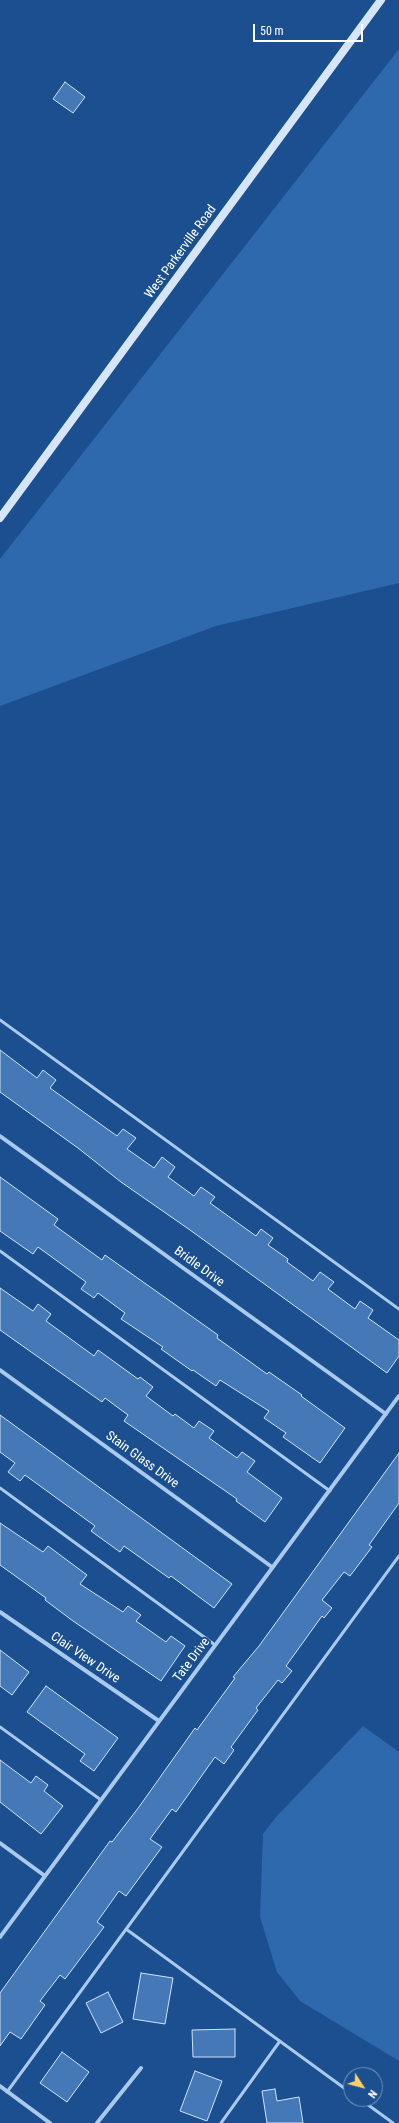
<!DOCTYPE html>
<html>
<head>
<meta charset="utf-8">
<style>
	body { margin:0 }
	#map { position:relative; width:399px; height:2123px; overflow:hidden; background:#1b4f8f; font-family:"Roboto Condensed",sans-serif }
	canvas { display:block }
	.north { position:absolute; left:343px; top:2067px; width:40px; height:40px; box-sizing:border-box; background:#1b4f8f; border:1px solid #7695bc; border-radius:50%; rotate:126deg; font-size:11px; font-weight:700; line-height:16px; text-align:center; color:#fff }
	.north::after { content:''; display:block; margin:auto; width:14px; height:18px; background:#ffd166; clip-path:polygon(50% 0,100% 100%,50% 72%,0 100%) }
	.scale { position:absolute; left:253px; top:24px; width:110px; height:18px; box-sizing:border-box; border:2px solid #fff; border-top:0; padding-left:5px; font-size:12px; line-height:14px; white-space:nowrap; color:#fff; -webkit-text-stroke:3px #1b4f8f; paint-order:stroke }
</style>
</head>
<body>
<div id="map">
<canvas width="399" height="2123"></canvas>
<div class="north">N</div>
<div class="scale">50 m</div>
</div>
<script>
const ctx = document.querySelector('canvas').getContext('2d');
ctx.lineJoin = 'round';
function paint(path, color) { ctx.fillStyle = color; ctx.fill(path, 'evenodd'); }
const shape = rows => new Path2D(rows.map(r => 'M' + r).join(''));
function stroke(path, color, width, dash) { ctx.strokeStyle = color; ctx.lineWidth = width; ctx.lineCap = dash ? 'butt' : 'round'; ctx.setLineDash(dash || []); ctx.stroke(path); }
function label(font, color, halo, rows, align = 'center') {
  ctx.font = font + ' "Roboto Condensed",sans-serif'; ctx.lineWidth = 4; ctx.setLineDash([]); ctx.textBaseline = 'middle'; ctx.strokeStyle = halo; ctx.fillStyle = color; for (const [text, x, y, turn = 0] of rows) {
    ctx.save(); ctx.translate(x, y); ctx.rotate((+turn || 0) * Math.PI / 180); ctx.textAlign = isNaN(turn) ? turn : align; if (halo) ctx.strokeText(text, 0, 0); ctx.fillText(text, 0, 0); ctx.restore();
  }
}
const green = shape([
	[399,49,399,583,216,626,0,706,0,559],
	[363,1726,399,1752,399,2061,300,2001,277,1972,260,1917,263,1834,276,1817]
]);
const building = shape([
	[65,82,85,97,73,113,53,99,65,82],
	[0,1050,37,1078,43,1070,56,1080,50,1088,117,1136,123,1129,136,1138,127,1149,154,1168,162,1157,175,1167,168,1177,194,1196,201,1187,215,1197,210,1203,256,1236,261,1229,273,1238,268,1245,288,1259,287,1262,313,1281,320,1272,334,1282,328,1289,355,1309,360,1301,373,1310,368,1318,399,1340,399,1356,387,1373,190,1230,121,1182,78,1148,0,1092,0,1050],
	[0,1177,58,1219,54,1225,102,1260,105,1255,218,1335,217,1338,267,1374,269,1372,302,1395,301,1396,345,1428,320,1463,283,1437,286,1433,264,1418,269,1411,220,1380,216,1386,193,1370,192,1371,161,1349,163,1347,121,1319,125,1313,98,1293,94,1298,81,1289,86,1282,38,1247,33,1254,0,1231,0,1177],
	[0,1288,33,1311,38,1304,51,1314,46,1321,94,1356,98,1350,138,1379,140,1377,153,1387,146,1396,173,1416,175,1414,194,1428,199,1421,214,1431,209,1438,237,1458,242,1452,255,1461,247,1472,282,1498,265,1522,236,1501,237,1499,124,1421,128,1415,105,1398,102,1402,0,1330,0,1288],
	[0,1415,232,1584,214,1608,171,1576,169,1578,124,1546,120,1552,91,1531,95,1526,25,1475,20,1481,8,1472,15,1463,0,1452,0,1415],
	[399,1453,399,1503,369,1545,372,1547,350,1576,344,1572,322,1600,332,1608,324,1618,322,1616,286,1666,292,1671,282,1683,278,1680,256,1708,258,1710,231,1747,234,1750,224,1764,215,1757,176,1812,172,1809,150,1839,162,1847,126,1896,119,1891,97,1922,104,1927,65,1979,60,1975,40,2001,45,2005,21,2039,10,2032,0,2046,0,1993,110,1841,112,1842,139,1807,195,1728,197,1730,235,1678,233,1677,259,1646,399,1453],
	[0,1523,43,1552,48,1546,87,1575,80,1584,123,1612,128,1606,141,1615,136,1621,166,1642,171,1636,185,1646,161,1681,73,1621,45,1600,46,1598,0,1565,0,1523],
	[0,1650,29,1672,12,1695,0,1686,0,1650],
	[46,1686,118,1738,94,1771,80,1761,85,1754,27,1712,46,1686],
	[0,1760,31,1783,36,1776,48,1785,44,1791,63,1806,41,1834,0,1802,0,1760],
	[141,1973,173,1978,165,2024,133,2019,141,1973],
	[108,1992,123,2022,101,2033,86,2003,108,1992],
	[235,2029,235,2057,193,2057,192,2030,235,2029],
	[62,2052,89,2072,67,2102,40,2083,62,2052],
	[195,2071,222,2081,207,2121,180,2111,195,2071],
	[275,2089,277,2101,299,2097,303,2123,267,2123,262,2091,275,2089]
]);
const lane = shape([
	[0,1020,399,1309],
	[0,1251,330,1491],
	[0,1488,215,1645],
	[0,1727,101,1800],
	[126,1929,351,2093],
	[7,2092,399,1556],
	[360,2099,393,2123],
	[221,2123,280,2041]
]);
const street = shape([
	[0,1136,386,1414],
	[0,1370,272,1567],
	[0,1612,159,1721],
	[0,1843,45,1876],
	[0,1937,399,1396],
	[0,2086,50,2123],
	[97,2123,141,2068]
]);
const secondary = shape([
	[0,518,381,0]
]);
const streetNames = [
	["West Parkerville Road",181,252,-54],
	["Bridle Drive",199,1267,36],
	["Stain Glass Drive",142,1460,36],
	["Clair View Drive",85,1658,34],
	["Tate Drive",192,1660,-53]
];
paint(green, '#2e69ad');
paint(building, '#4478b7');
stroke(building, '#cfe3fa', 1);
stroke(lane, '#a9c9ee', 3);
stroke(street, '#a9c9ee', 4);
stroke(secondary, '#d6e6fa', 8);
label('13px', '#fff', '#1b4f8f', streetNames);
</script>
</body>
</html>
